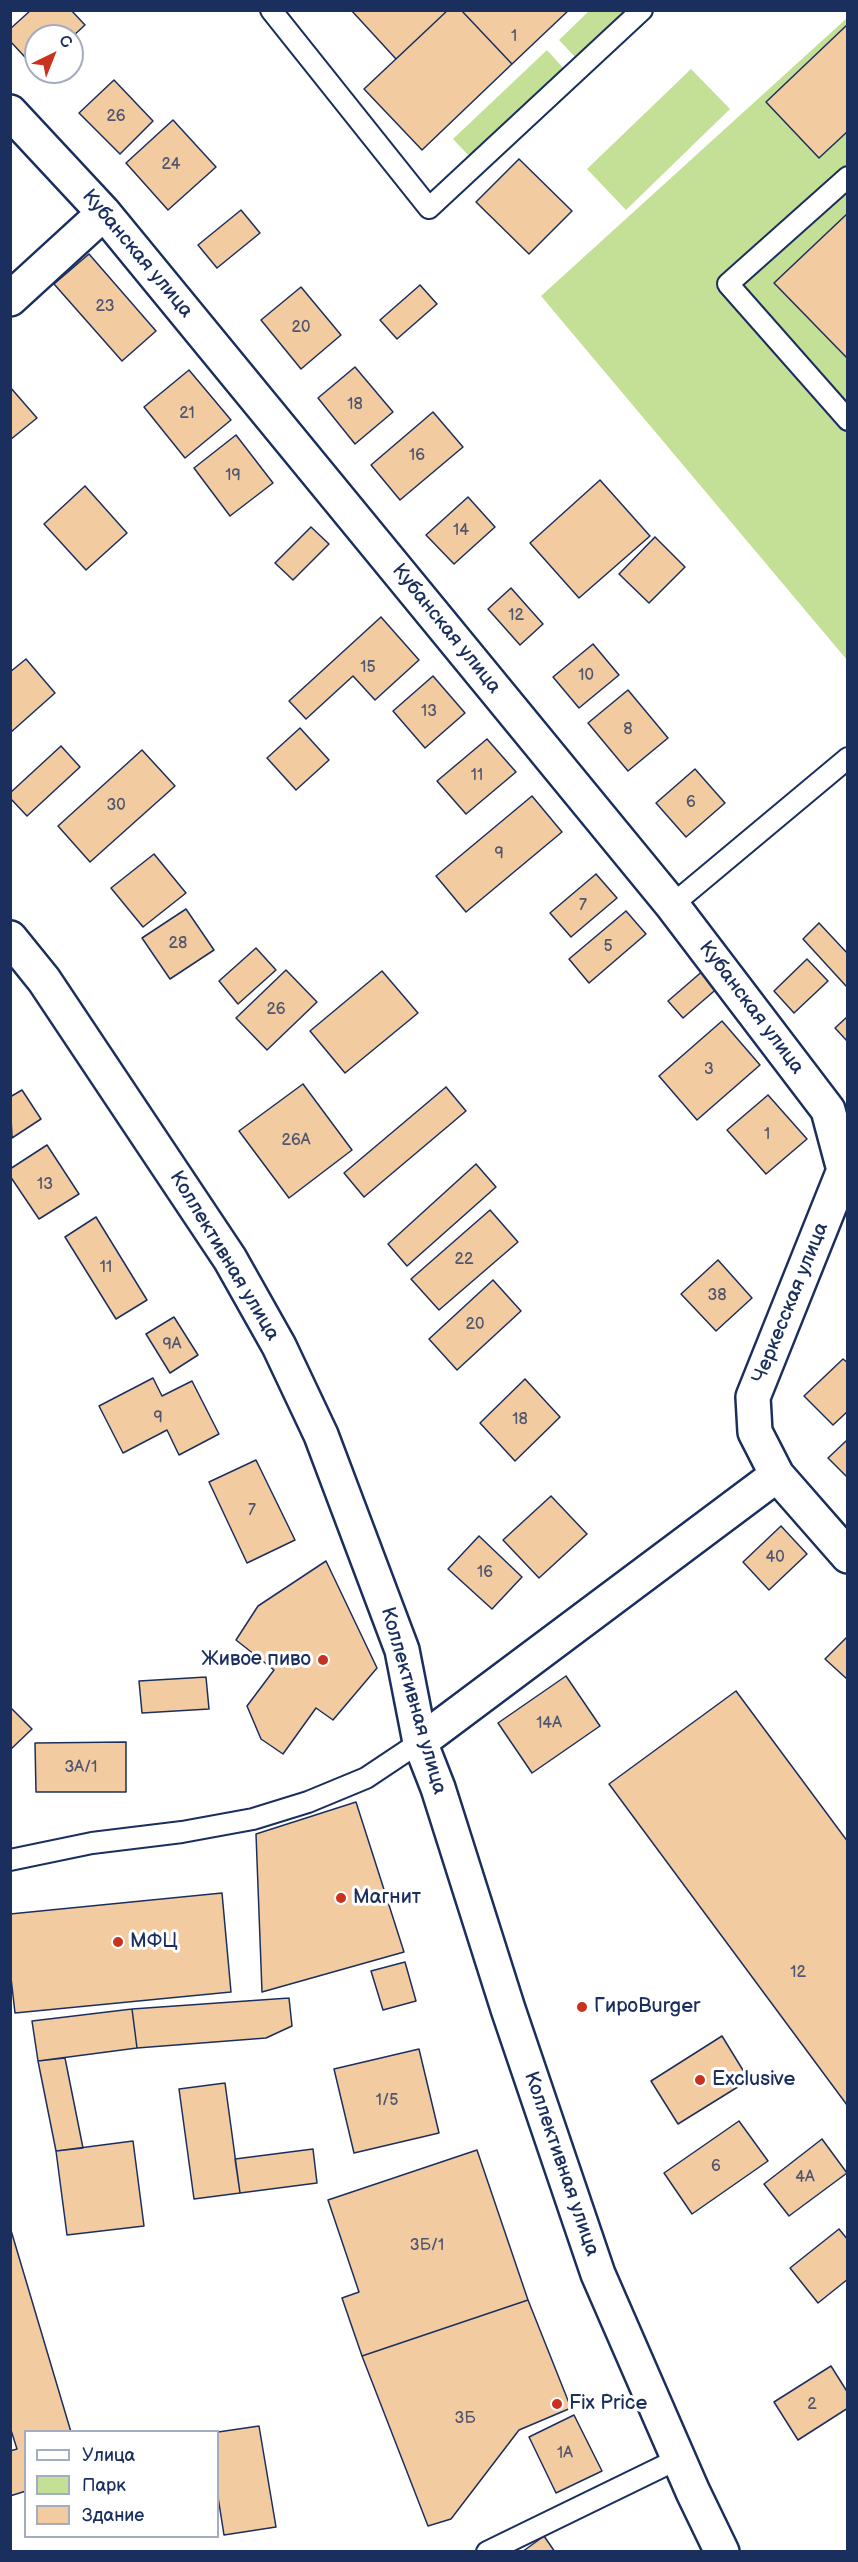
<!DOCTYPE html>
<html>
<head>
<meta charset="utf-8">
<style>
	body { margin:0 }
	#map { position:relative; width:858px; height:2562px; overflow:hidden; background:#fff; font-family:"Balsamiq Sans",sans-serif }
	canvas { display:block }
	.frame { position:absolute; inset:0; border:12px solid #1b2f5e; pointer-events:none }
	.legend { position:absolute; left:24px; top:2430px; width:195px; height:108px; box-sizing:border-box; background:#fff; border:2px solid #a4acbf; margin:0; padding:8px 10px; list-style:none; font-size:18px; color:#1b2f5e }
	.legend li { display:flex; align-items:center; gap:12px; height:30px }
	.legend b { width:30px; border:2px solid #a4acbf }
	.north { position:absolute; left:24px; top:24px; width:60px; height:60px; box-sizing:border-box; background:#fff; border:2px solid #a4acbf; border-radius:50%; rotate:43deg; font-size:16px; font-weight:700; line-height:24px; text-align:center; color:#1b2f5e }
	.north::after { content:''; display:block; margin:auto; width:21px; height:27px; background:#c8321e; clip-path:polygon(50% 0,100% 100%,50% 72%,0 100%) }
</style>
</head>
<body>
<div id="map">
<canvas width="858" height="2562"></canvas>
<div class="frame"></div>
<ul class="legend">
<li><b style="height:8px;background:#fff"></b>Улица</li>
<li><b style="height:16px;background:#c4df96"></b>Парк</li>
<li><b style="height:16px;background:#f2cba1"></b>Здание</li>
</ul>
<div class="north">С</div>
</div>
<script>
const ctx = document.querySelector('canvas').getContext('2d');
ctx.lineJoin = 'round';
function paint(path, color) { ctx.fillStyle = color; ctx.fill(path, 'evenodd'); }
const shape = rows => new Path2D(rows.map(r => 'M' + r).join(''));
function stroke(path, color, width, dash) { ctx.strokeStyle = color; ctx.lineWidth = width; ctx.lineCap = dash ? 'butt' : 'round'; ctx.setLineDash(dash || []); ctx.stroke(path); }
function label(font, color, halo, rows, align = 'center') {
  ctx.font = font + ' "Balsamiq Sans",sans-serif'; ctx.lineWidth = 6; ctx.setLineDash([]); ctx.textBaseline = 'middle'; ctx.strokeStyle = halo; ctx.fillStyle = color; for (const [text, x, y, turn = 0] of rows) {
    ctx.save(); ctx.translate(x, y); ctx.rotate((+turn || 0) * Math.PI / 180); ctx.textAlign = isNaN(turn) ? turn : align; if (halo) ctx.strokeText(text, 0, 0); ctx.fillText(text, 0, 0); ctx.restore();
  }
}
const green = shape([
	[589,11,624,11,575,57,559,40],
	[847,18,847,660,541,296],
	[547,50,564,69,471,158,453,139],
	[691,69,730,109,626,210,587,169]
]);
const building = shape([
	[31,10,71,10,85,25,72,37,36,36,36,69,10,41,10,29,31,10],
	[351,10,448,10,396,59,351,10],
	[448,10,461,10,512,64,422,150,364,89,448,10],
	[461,10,569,10,512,64,461,10],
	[848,24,848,131,819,158,766,102,848,24],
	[114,80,153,121,120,154,79,113,114,80],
	[173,120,216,167,168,210,126,163,173,120],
	[519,159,572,211,529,254,476,202,519,159],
	[241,210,260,233,217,268,198,245,241,210],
	[848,213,848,359,774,283,848,213],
	[89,254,156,331,122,361,54,284,89,254],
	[420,285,437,304,397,339,380,320,420,285],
	[301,287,341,335,301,369,261,320,301,287],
	[355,367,393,412,355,444,318,398,355,367],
	[189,370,231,420,185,458,144,407,189,370],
	[10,387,37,418,10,440,10,387],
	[433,412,463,447,400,500,371,465,433,412],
	[236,435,273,483,230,516,194,468,236,435],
	[600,480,650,536,579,598,530,543,600,480],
	[85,486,127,533,86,570,44,524,85,486],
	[468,497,495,527,454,564,426,535,468,497],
	[311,527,329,544,293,580,275,563,311,527],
	[655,537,685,567,649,603,619,574,655,537],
	[511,588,543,624,520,645,488,609,511,588],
	[381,617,419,660,375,700,353,676,306,719,289,701,381,617],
	[593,644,619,675,579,708,553,677,593,644],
	[26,659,55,693,10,733,10,672,26,659],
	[433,676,465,713,425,748,393,711,433,676],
	[628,690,668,738,628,771,588,723,628,690],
	[300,728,329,760,296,790,267,758,300,728],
	[487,739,516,772,466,814,437,781,487,739],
	[61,746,80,767,27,816,10,798,10,793,61,746],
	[142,750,175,786,90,862,58,826,142,750],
	[695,769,725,803,686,837,656,803,695,769],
	[532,796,562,832,466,912,436,876,532,796],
	[154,854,186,893,143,927,111,888,154,854],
	[596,874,617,898,571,937,550,913,596,874],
	[186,909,214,950,170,979,142,938,186,909],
	[626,911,646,934,589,983,569,959,626,911],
	[819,923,848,954,848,984,846,986,803,939,819,923],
	[256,948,276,970,238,1004,219,981,256,948],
	[807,959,828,981,794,1013,774,991,807,959],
	[705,969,720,986,683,1018,668,1001,705,969],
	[286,970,317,1002,267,1050,236,1018,286,970],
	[382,971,418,1013,345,1073,310,1031,382,971],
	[848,1016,848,1042,835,1028,848,1016],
	[722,1021,760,1065,697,1120,659,1076,722,1021],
	[303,1084,352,1150,289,1198,239,1131,303,1084],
	[446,1087,466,1111,364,1197,344,1173,446,1087],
	[22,1090,41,1119,12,1138,10,1097,22,1090],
	[768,1095,807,1139,766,1174,727,1130,768,1095],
	[47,1145,79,1194,39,1219,10,1176,10,1169,47,1145],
	[476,1164,496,1187,407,1266,388,1244,476,1164],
	[490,1210,518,1242,439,1310,411,1279,490,1210],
	[96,1217,147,1300,116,1319,65,1237,96,1217],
	[718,1260,752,1298,716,1331,681,1294,718,1260],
	[493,1280,521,1311,457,1370,429,1339,493,1280],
	[174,1317,198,1355,170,1373,146,1334,174,1317],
	[843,1359,848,1363,848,1411,833,1425,804,1396,843,1359],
	[153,1378,162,1396,192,1381,219,1434,179,1455,167,1430,123,1453,99,1406,153,1378],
	[525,1379,560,1417,515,1461,480,1423,525,1379],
	[846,1441,848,1443,848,1478,828,1458,846,1441],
	[256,1460,295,1540,247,1563,209,1482,256,1460],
	[551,1496,587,1534,539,1578,503,1540,551,1496],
	[781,1526,807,1554,769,1590,743,1562,781,1526],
	[479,1536,522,1577,492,1609,448,1569,479,1536],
	[326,1561,377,1668,333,1720,316,1708,283,1754,261,1739,247,1706,274,1670,236,1640,258,1606,326,1561],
	[848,1636,848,1680,825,1659,848,1636],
	[566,1676,600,1726,532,1773,498,1723,566,1676],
	[206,1677,209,1709,142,1713,139,1681,206,1677],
	[736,1691,848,1842,847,2105,609,1784,736,1691],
	[10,1707,32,1729,10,1750,10,1707],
	[126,1742,126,1792,36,1792,35,1743,126,1742],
	[356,1802,404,1952,262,1992,256,1834,356,1802],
	[222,1893,231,1992,15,2013,10,1969,10,1914,222,1893],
	[405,1962,416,2001,383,2010,371,1971,405,1962],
	[289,1998,292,2026,266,2038,137,2048,132,2009,289,1998],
	[132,2009,137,2048,38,2061,32,2021,132,2009],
	[722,2036,749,2080,678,2124,651,2081,722,2036],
	[419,2049,439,2133,354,2153,334,2069,419,2049],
	[65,2058,83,2148,56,2151,38,2061,65,2058],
	[225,2083,240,2193,194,2199,179,2089,225,2083],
	[739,2121,768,2161,692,2214,664,2173,739,2121],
	[822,2139,847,2173,789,2216,764,2184,822,2139],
	[133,2141,144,2226,67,2235,56,2151,133,2141],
	[313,2149,317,2183,240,2193,235,2159,313,2149],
	[477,2150,528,2300,362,2356,342,2298,359,2292,328,2200,477,2150],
	[10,2227,71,2432,26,2432,26,2491,10,2496,10,2451,17,2449,10,2427,10,2227],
	[839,2229,848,2240,848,2279,818,2303,790,2268,839,2229],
	[528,2300,571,2408,519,2430,451,2519,428,2526,362,2356,528,2300],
	[831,2366,848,2393,848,2408,798,2440,774,2402,831,2366],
	[574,2415,602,2471,556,2493,529,2437,574,2415],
	[259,2426,276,2527,224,2535,218,2497,218,2432,259,2426],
	[544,2536,555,2552,522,2552,544,2536]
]);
const lane = shape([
	[271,10,429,208,642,10],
	[848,177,728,284,848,420],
	[672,905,848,758],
	[10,1860,92,1843,182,1832,253,1819,308,1802,366,1778,420,1742],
	[487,2552,678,2459]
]);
const street = shape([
	[10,112,104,213,672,905,828,1110,844,1170],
	[10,299,104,213],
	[848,1167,844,1170,753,1397,755,1432,777,1475,848,1556],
	[420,1742,777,1475]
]);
const secondary = shape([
	[10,938,44,980,230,1259,279,1346,321,1435,402,1650,420,1742,438,1788,508,2009,598,2274,693,2492,722,2552]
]);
const markers = [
	[323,1660,6,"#c8321e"],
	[341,1898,6,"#c8321e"],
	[118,1942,6,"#c8321e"],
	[582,2007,6,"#c8321e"],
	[700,2080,6,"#c8321e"],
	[557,2404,6,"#c8321e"]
];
const numberNames = [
	["1",514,37],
	["26",116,117],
	["24",171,165],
	["23",105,307],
	["20",301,328],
	["18",355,405],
	["21",187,414],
	["16",417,456],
	["19",233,476],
	["14",461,531],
	["12",516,616],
	["15",368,668],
	["10",586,676],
	["13",429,712],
	["8",628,730],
	["11",477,776],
	["6",691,803],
	["30",116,806],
	["9",499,854],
	["7",583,906],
	["28",178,944],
	["5",608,947],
	["26",276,1010],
	["3",709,1070],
	["1",767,1135],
	["26А",296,1141],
	["13",45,1185],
	["22",464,1260],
	["11",106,1268],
	["38",717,1296],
	["20",475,1325],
	["9А",172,1345],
	["9",158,1418],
	["18",520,1420],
	["7",252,1511],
	["40",775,1558],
	["16",485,1573],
	["14А",549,1724],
	["3А/1",81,1768],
	["12",798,1973],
	["1/5",387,2101],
	["6",716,2167],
	["4А",805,2178],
	["3Б/1",427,2246],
	["2",812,2405],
	["3Б",465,2419],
	["1А",565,2454]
];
const streetNames = [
	["Кубанская улица",137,254,50],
	["Кубанская улица",446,629,51],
	["Кубанская улица",751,1008,53],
	["Коллективная улица",224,1256,59],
	["Черкесская улица",791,1303,-68],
	["Коллективная улица",413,1701,74],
	["Коллективная улица",561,2164,71]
];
const poiNames = [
	["Живое пиво",311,1660,"right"],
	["Магнит",353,1898],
	["МФЦ",130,1942],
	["ГироBurger",594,2007],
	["Exclusive",712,2080],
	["Fix Price",569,2404]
];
paint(green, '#c4df96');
paint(building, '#f2cba1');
stroke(building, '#1b2f5e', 1.5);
stroke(lane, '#1b2f5e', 24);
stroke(street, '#1b2f5e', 38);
stroke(secondary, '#1b2f5e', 38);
stroke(lane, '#fff', 20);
stroke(street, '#fff', 33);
stroke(secondary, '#fff', 33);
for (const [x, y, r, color] of markers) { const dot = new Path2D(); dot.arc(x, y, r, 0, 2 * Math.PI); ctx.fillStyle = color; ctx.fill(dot); stroke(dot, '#fff', 2); }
label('16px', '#51566f', null, numberNames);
label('20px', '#1b2f5e', '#fff', streetNames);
label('20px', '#1b2f5e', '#fff', poiNames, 'left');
</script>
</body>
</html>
